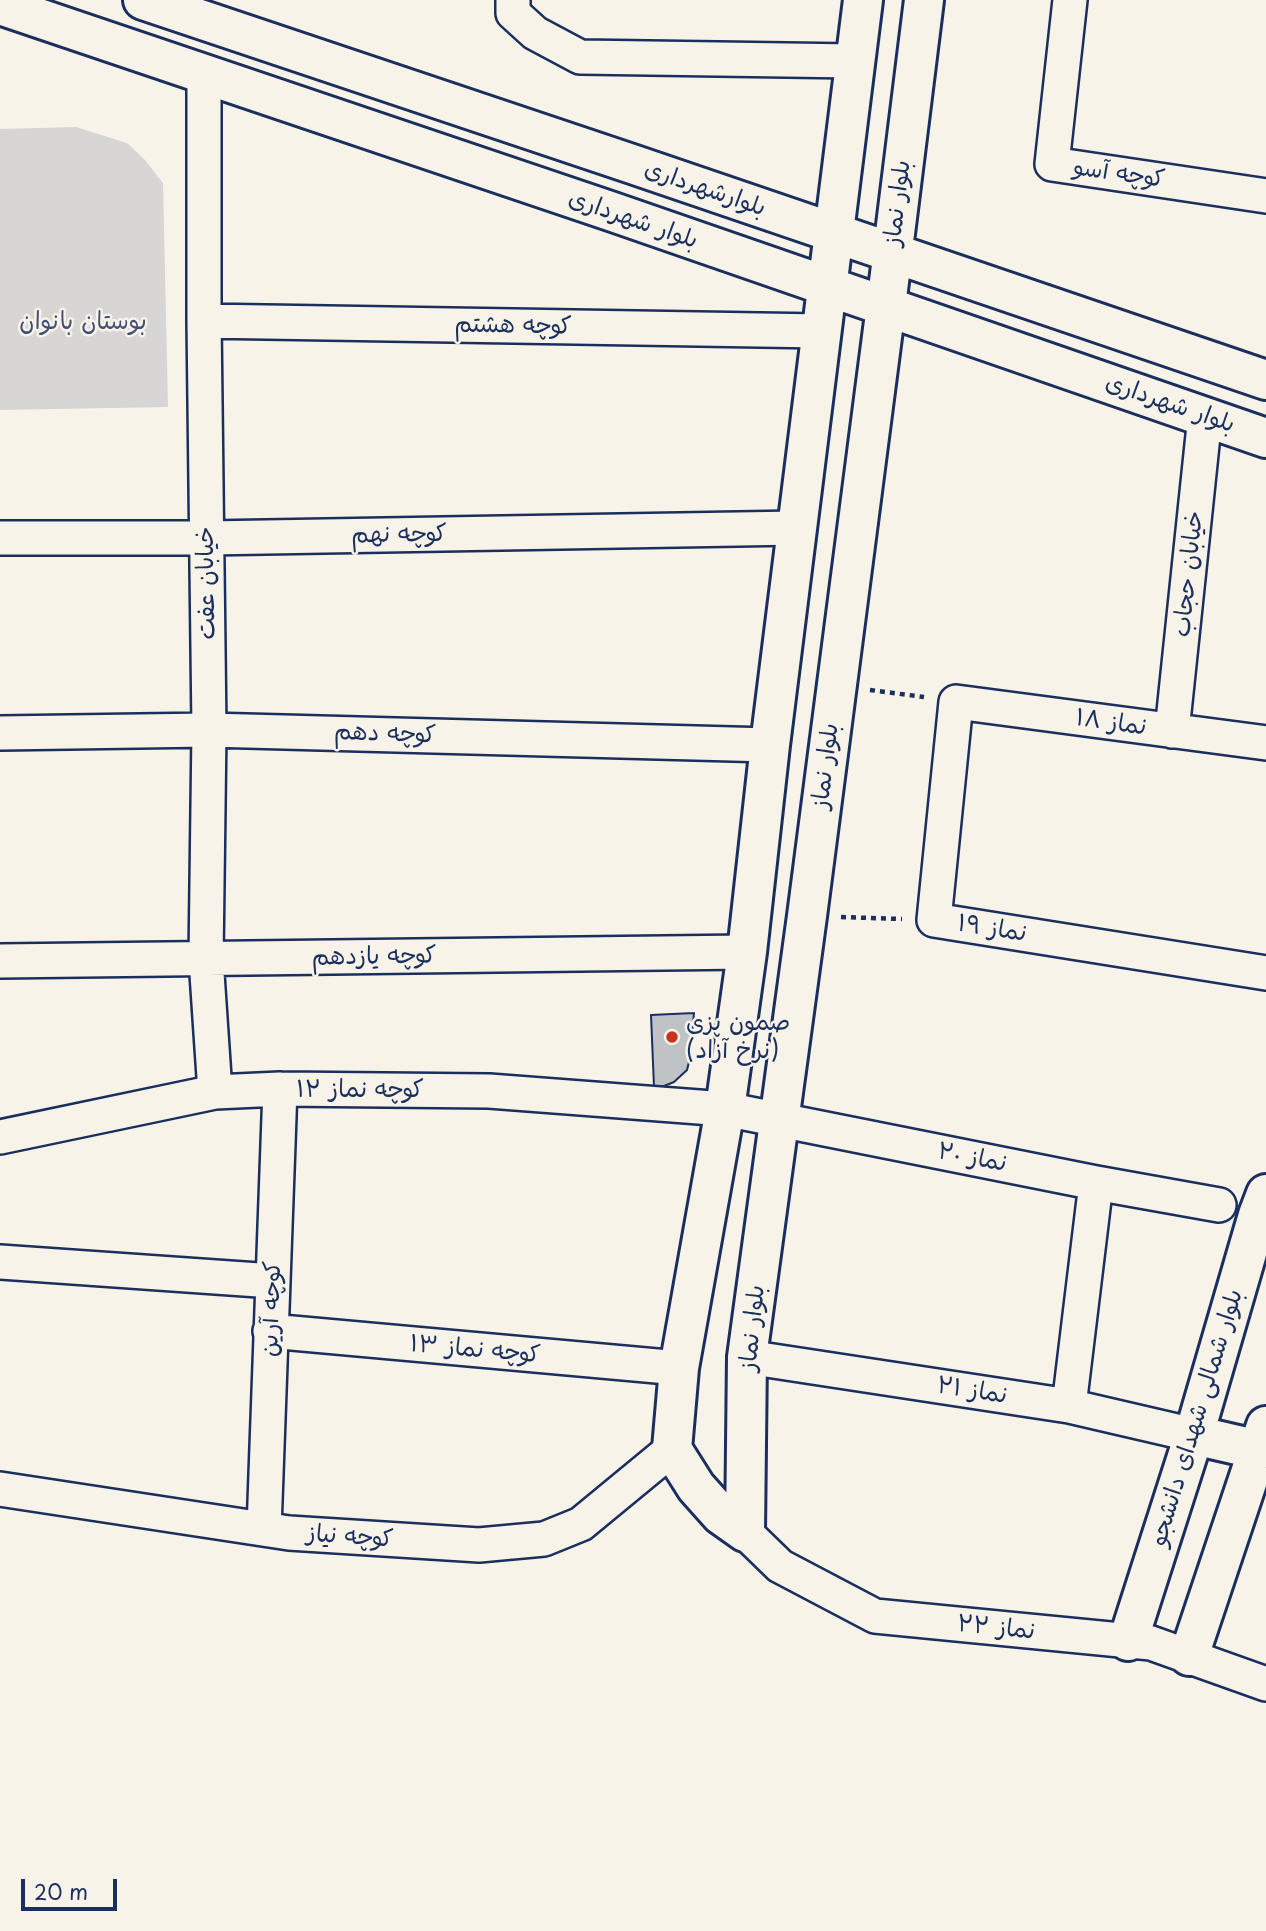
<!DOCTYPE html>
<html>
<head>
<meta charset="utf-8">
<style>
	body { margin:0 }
	#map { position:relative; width:1266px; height:1931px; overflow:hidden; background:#f7f3e8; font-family:"Playpen Sans",sans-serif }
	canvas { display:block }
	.scale { position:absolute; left:21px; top:1879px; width:96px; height:32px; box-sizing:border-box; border:4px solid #1b2f5e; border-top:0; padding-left:9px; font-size:21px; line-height:24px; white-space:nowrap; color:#1b2f5e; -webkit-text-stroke:5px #f7f3e8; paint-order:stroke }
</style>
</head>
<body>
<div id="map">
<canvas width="1266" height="1931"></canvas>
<div class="scale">20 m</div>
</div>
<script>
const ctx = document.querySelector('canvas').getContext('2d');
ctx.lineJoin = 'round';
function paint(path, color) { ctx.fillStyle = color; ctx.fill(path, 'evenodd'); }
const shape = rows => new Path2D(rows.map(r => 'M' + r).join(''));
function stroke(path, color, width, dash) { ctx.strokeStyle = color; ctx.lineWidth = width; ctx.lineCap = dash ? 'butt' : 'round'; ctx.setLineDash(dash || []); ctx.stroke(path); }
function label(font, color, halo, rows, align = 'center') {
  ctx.font = font + ' "Playpen Sans","Playpen Sans Arabic",sans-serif'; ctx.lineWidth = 5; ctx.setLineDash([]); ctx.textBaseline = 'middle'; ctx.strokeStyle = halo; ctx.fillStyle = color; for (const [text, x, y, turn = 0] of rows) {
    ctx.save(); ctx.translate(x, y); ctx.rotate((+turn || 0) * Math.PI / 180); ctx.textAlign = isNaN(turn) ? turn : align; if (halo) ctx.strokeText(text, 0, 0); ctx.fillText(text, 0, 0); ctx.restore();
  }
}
const green = shape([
	[76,127,127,143,145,160,163,183,168,407,0,410,0,129]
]);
const building = shape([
	[694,1013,690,1058,687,1070,674,1082,664,1086,654,1087,651,1015,694,1013]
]);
const path = shape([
	[870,690,924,697],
	[841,917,902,919]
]);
const street = shape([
	[513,0,513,13,535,33,580,57,855,61],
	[1070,0,1052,164,1266,196],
	[204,74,204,321,209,730,206,959,215,1092],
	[204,321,822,331],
	[0,538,207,538,797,528],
	[1172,731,1205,416],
	[0,733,209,730,770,745],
	[1266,743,956,702,934,920,1266,973],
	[0,961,747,952],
	[0,1137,215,1092,280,1089,489,1091,725,1109,1096,1183,1219,1205],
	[0,1262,273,1281],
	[270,1331,679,1368],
	[747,1357,1069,1406,1194,1435],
	[1069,1406,1096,1183],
	[0,1489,289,1533,479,1545,544,1539,581,1524,672,1449],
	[264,1529,280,1089],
	[745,1532,780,1566,875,1616,1151,1643,1266,1684]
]);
const secondary = shape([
	[143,0,632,164,1266,380],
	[0,5,613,212,1266,438],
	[1194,1435,1259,1450],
	[745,1532,721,1515,696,1487,672,1449,679,1368,725,1109,747,952,770,745,863,0],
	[745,1532,747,1357,807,916,886,306,924,0],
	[1128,1641,1194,1435,1258,1215,1266,1194],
	[1189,1656,1266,1426]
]);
const markers = [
	[672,1037,7,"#c8321e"]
];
const streetNames = [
	["کوچه آسو",1119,174,8],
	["بلوارشهرداری",705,189,19],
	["بلوار نماز",898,203,-83],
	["بلوار شهرداری",633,220,19],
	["کوچه هشتم",513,326,1],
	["بلوار شهرداری",1170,404,19],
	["کوچه نهم",399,535,-1],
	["خیابان حجاب",1189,574,-84],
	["خیابان عفت",207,583,-91],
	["نماز ۱۸",1111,723,8],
	["کوچه دهم",385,734,2],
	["بلوار نماز",826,766,-83],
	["نماز ۱۹",992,929,9],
	["کوچه یازدهم",374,957,-1],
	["کوچه نماز ۱۲",360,1090],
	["نماز ۲۰",972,1158,11],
	["کوچه آرین",272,1309,-88],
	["بلوار نماز",753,1328,-84],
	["کوچه نماز ۱۳",475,1350,5],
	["نماز ۲۱",972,1391,9],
	["بلوار شمالی شهدای دانشجو",1197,1418,-73],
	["کوچه نیاز",350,1537,4],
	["نماز ۲۲",996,1628,6]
];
const parkNames = [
	["بوستان بانوان",83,322]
];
const poiNames = [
	["صمون پزی",686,1023],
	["(نرخ آزاد)",686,1051]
];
paint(green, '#d7d6d4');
paint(building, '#c0c3c5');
stroke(building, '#1b2f5e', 2);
stroke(street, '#1b2f5e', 38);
stroke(secondary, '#1b2f5e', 44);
stroke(path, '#1b2f5e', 4.5, [5, 5]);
stroke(street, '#f7f3e8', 33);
stroke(secondary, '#f7f3e8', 38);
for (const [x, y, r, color] of markers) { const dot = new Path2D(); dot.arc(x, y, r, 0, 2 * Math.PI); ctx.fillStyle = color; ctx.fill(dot); stroke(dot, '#f7f3e8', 2.5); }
label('24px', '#1b2f5e', '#f7f3e8', streetNames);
label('24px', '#415076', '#f7f3e8', parkNames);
label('24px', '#1b2f5e', '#f7f3e8', poiNames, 'left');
</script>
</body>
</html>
